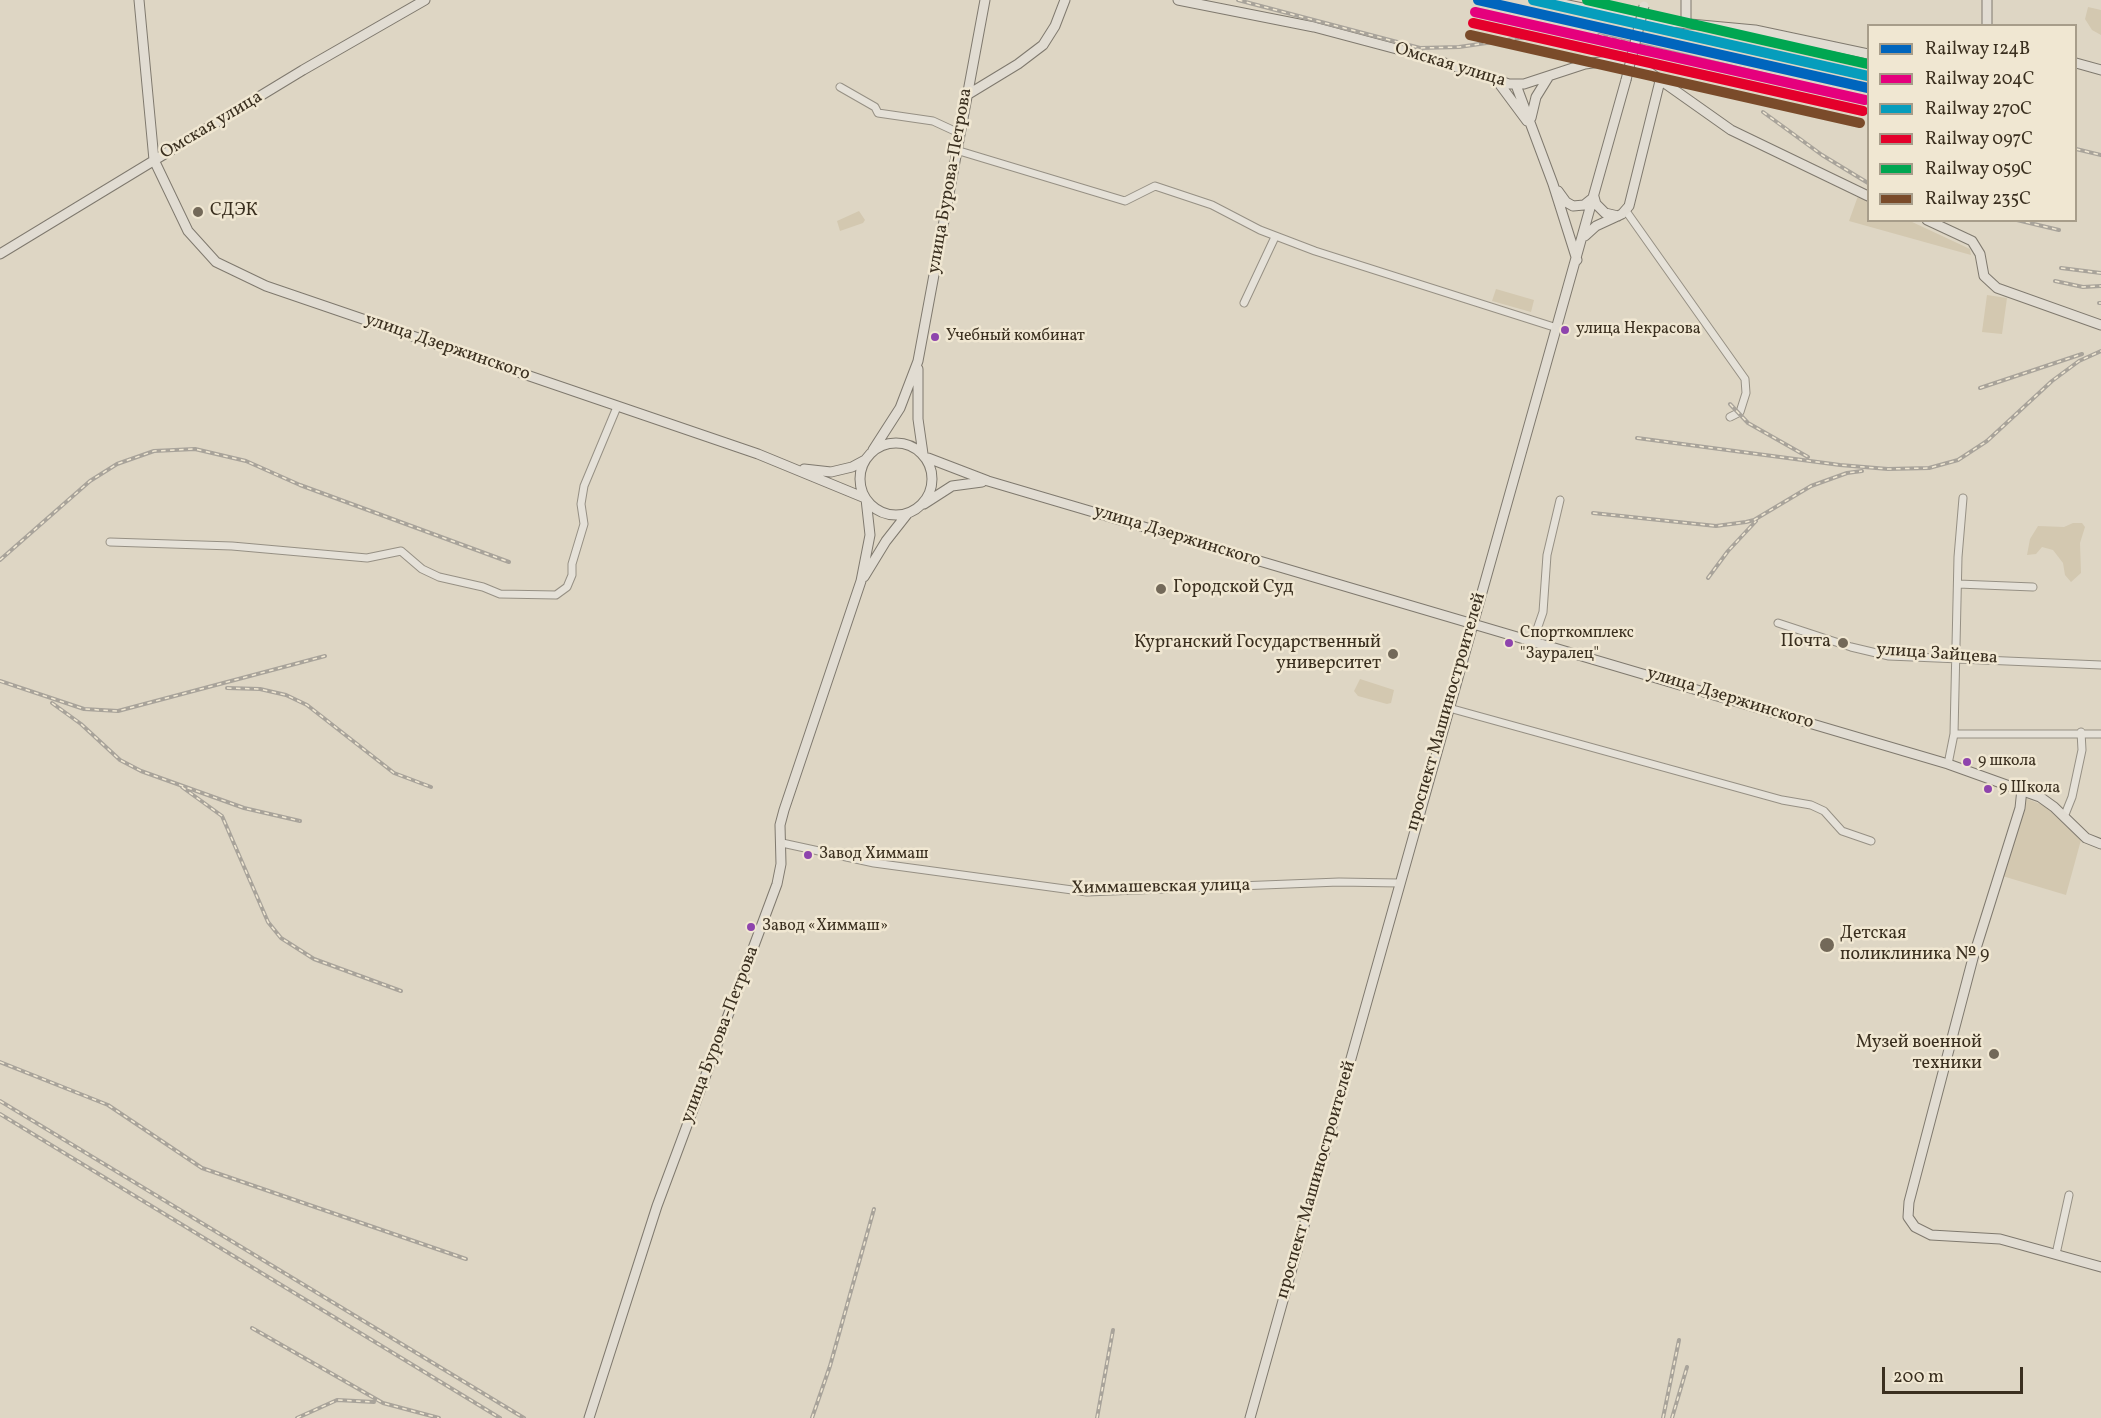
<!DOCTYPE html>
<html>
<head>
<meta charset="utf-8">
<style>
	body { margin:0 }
	#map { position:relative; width:2101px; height:1418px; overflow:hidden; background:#ded6c4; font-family:Vollkorn,serif }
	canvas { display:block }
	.legend { position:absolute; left:1867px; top:24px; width:210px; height:198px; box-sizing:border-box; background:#f0e7d2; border:2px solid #a79d8a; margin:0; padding:8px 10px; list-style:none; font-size:18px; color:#3a2f1f }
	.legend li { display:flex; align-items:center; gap:12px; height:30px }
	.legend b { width:30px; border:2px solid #a79d8a }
	.scale { position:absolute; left:1882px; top:1367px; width:141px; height:27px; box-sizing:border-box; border:3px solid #3a2f1f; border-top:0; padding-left:8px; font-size:18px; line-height:21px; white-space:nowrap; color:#3a2f1f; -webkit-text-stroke:4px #f0e7d2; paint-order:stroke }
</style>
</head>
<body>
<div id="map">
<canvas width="2101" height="1418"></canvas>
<ul class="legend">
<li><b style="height:8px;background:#0065bd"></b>Railway 124В</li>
<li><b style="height:8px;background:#e5007d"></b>Railway 204С</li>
<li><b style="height:8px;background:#069dbc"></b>Railway 270С</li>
<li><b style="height:8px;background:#e4002b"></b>Railway 097С</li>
<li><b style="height:8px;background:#00a651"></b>Railway 059С</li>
<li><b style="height:8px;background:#7a4b2a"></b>Railway 235С</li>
</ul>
<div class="scale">200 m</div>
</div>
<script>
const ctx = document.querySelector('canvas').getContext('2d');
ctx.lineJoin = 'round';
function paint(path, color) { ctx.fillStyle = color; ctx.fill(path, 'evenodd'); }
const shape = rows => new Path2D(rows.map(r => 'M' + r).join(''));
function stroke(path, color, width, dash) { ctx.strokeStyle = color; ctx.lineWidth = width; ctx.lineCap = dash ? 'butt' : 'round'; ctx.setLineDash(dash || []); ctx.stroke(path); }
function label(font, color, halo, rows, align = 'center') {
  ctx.font = font + ' Vollkorn,serif'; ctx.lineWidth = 5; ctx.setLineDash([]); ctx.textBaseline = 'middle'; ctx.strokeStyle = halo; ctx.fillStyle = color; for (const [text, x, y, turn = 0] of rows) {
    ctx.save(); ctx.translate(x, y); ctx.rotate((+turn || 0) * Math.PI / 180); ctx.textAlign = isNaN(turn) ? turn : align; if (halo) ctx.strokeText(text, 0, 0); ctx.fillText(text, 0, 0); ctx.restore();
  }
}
const green = shape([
	[2088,7,2101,10,2101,35,2092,30,2085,19],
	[1858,196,1868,201,1868,220,1910,221,1970,249,1971,255,1849,221],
	[859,211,865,220,863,223,840,231,837,221],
	[1496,289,1534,300,1531,312,1492,301],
	[1987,295,2007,298,2002,334,1982,332],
	[2073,523,2082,523,2085,527,2080,543,2081,573,2071,582,2065,575,2063,563,2053,550,2042,547,2036,554,2027,555,2030,539,2038,526,2064,527],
	[1360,679,1394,690,1391,703,1387,704,1358,696,1354,691],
	[2025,798,2045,806,2081,840,2066,895,1999,875]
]);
const minor = shape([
	[840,87,875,107,878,113,933,121,959,133],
	[956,150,1125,201,1155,186,1212,205,1260,230,1315,251,1557,328],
	[1626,211,1745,379,1746,393,1740,412,1730,417],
	[1244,303,1275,237],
	[110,542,232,546,367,558,401,551,422,569,439,577,483,587,500,594,556,595,567,587,572,575,572,564,584,524,581,504,584,486,617,407],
	[1958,584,2033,587],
	[1778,623,1851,647,1889,656,2101,665],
	[1533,641,1543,612,1547,555,1560,500],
	[1449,708,1782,800,1811,805,1824,811,1842,831,1871,841],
	[1954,734,2101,734],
	[1948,764,1954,734,1958,557,1963,498],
	[2064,817,2072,797,2082,750,2081,732],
	[782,843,874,863,1087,892,1339,882,1399,883],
	[2056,1254,2069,1195]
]);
const major = shape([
	[139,0,154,160,188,231,216,262,266,286,758,454,865,498],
	[1178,0,1314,27,1423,56,1509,84,1524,84,1585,64,1608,61,1633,64,1649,72,1731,130,1868,196],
	[1544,0,1636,19,1755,30,1868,54],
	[1686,24,1686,0],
	[1987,26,1987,0],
	[2076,63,2101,70],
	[1498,82,1527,121],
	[1516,85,1553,184,1577,260],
	[967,95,1018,64,1043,45,1055,26,1065,0],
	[1531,118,1536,97,1549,76],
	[1558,191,1566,202,1573,206,1584,205,1594,197],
	[1594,197,1596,204,1605,213,1618,216],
	[1927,220,1972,241,1980,254,1984,276,1997,288,2101,325],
	[1585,236,1596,226,1622,214,1629,206,1660,81],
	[0,254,303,70,425,0],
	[918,369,918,419,923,454],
	'860 479a36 36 0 1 1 72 0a36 36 0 1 1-72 0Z',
	[873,450,900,408,918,361,985,0],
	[928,458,988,481,1948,764,2040,797,2054,807,2086,838,2101,844],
	[804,469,831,472,852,467,865,460],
	[924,504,952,486,982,482],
	[864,577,886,541,908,513],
	[2022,789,2020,808,1973,958,1909,1202,1908,1217,1915,1227,1931,1235,2000,1239,2101,1267],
	[589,1418,657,1206,777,884,781,864,780,825,784,810,861,581,870,535,866,499],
	[1250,1418,1626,80]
]);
const rail = shape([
	[1238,0,1420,48,1459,47,1528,37,1556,39,1695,76],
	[1599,35,1868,99],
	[1763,112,1822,155,1868,183],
	[2076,149,2101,155],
	[2017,220,2059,230],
	[2061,268,2101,273],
	[2055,281,2083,287,2101,286],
	[2099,303,2101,303],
	[1980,388,2082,354],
	[1730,404,1748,423,1808,457],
	[1637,438,1840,465,1888,469,1929,468,1958,460,1987,441,2052,381,2079,361,2101,351],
	[1593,513,1716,526,1746,522,1754,520,1811,486,1847,473,1862,471],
	[0,560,90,481,117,464,154,451,195,449,246,461,300,485,509,562],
	[1708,578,1728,551,1756,521],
	[0,681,84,709,118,711,325,656],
	[227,688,260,689,286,695,307,705,394,773,431,787],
	[52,703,81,724,120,760,141,771,244,808,300,821],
	[182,787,222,816,268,922,281,938,314,959,401,991],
	[0,1062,108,1105,202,1168,466,1259],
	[0,1101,524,1418],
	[0,1114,500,1418],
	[252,1328,383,1403,439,1418],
	[297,1418,337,1400,374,1402],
	[812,1418,830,1366,874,1209],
	[1097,1418,1113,1330],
	[1663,1418,1679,1340],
	[1672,1418,1687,1367]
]);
const majorBridge = shape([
	[1626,80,1644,6]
]);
const rail1 = shape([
	[1478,0,1868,88]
]);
const rail2 = shape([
	[1475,12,1865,100]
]);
const rail3 = shape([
	[1533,0,1868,76]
]);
const rail4 = shape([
	[1473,23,1863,111]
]);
const rail5 = shape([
	[1587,0,1868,64]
]);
const rail6 = shape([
	[1470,35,1860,123]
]);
const markers = [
	[198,212,6,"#736959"],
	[1565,330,5,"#8e44ad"],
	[935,337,5,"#8e44ad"],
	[1161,589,6,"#736959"],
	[1509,643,5,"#8e44ad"],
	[1843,643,6,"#736959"],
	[1393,654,6,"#736959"],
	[1967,762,5,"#8e44ad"],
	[1988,789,5,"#8e44ad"],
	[808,855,5,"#8e44ad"],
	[751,927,5,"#8e44ad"],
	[1827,945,8,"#736959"],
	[1994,1054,6,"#736959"]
];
const busNames = [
	["улица Некрасова",1576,330],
	["Учебный комбинат",946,337],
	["Спорткомплекс",1520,634],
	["\"Зауралец\"",1520,655],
	["9 школа",1978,762],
	["9 Школа",1999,789],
	["Завод Химмаш",819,855],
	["Завод «Химмаш»",762,927]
];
const streetNames = [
	["Омская улица",1450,66,17],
	["Омская улица",212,126,-31],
	["улица Бурова-Петрова",951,181,-80],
	["улица Дзержинского",447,348,19],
	["улица Дзержинского",1177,537,17],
	["улица Зайцева",1937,655,4],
	["улица Дзержинского",1730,699,17],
	["проспект Машиностроителей",1447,712,-74],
	["Химмашевская улица",1161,888,-1],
	["улица Бурова-Петрова",721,1035,-69],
	["проспект Машиностроителей",1317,1180,-74]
];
const poiNames = [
	["СДЭК",210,212],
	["Городской Суд",1173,589],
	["Почта",1831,643,"right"],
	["Курганский Государственный",1381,644,"right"],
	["университет",1381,665,"right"],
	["Детская",1840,935],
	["поликлиника № 9",1840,956],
	["Музей военной",1982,1044,"right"],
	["техники",1982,1065,"right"]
];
paint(green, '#d3c8b0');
stroke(minor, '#969084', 9);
stroke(major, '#7f796e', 11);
stroke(minor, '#e5e1d8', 7);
stroke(major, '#e1dcd2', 9);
stroke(rail, '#a8a39a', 4);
stroke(rail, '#f0e7d2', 1.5, [4.5]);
stroke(majorBridge, '#7f796e', 11, []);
stroke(majorBridge, '#e1dcd2', 9);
stroke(rail1, '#0065bd', 10);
stroke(rail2, '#e5007d', 10);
stroke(rail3, '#069dbc', 10);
stroke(rail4, '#e4002b', 10);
stroke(rail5, '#00a651', 10);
stroke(rail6, '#7a4b2a', 10);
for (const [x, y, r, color] of markers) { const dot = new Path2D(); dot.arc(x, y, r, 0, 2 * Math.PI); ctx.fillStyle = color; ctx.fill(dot); stroke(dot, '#f0e7d2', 2); }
label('16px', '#3a2f1f', '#f0e7d2', busNames, 'left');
label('18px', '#3a2f1f', '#f0e7d2', streetNames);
label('18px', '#3a2f1f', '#f0e7d2', poiNames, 'left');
</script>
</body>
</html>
